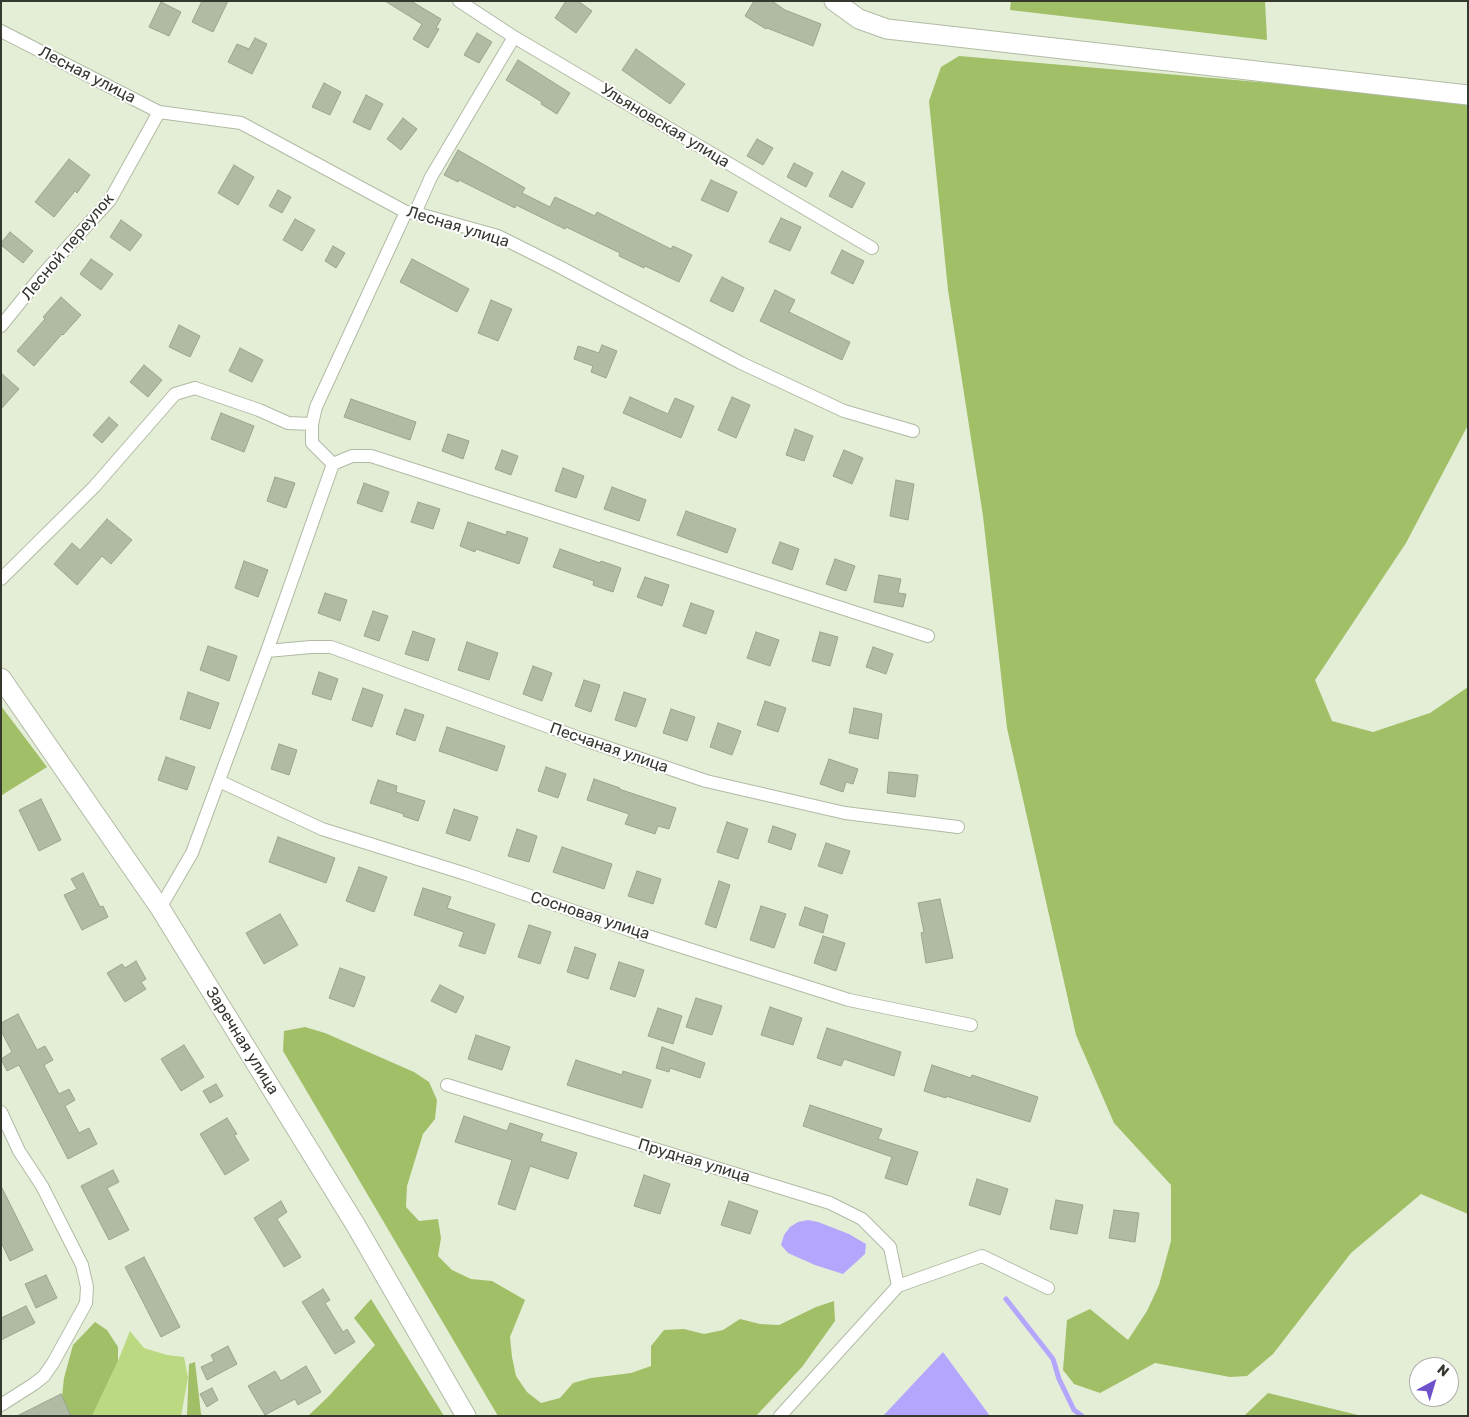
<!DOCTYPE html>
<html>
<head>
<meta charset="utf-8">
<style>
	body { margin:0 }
	#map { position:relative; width:1469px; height:1417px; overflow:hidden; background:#e4eed7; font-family:Rubik,sans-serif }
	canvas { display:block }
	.frame { position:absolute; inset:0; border:2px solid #34382f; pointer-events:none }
	.north { position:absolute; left:1409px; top:1357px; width:50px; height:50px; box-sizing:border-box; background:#fff; border:1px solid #aeafac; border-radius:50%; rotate:39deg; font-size:14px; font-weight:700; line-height:20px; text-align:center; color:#34382f }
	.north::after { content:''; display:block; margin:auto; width:18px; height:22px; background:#6f52cb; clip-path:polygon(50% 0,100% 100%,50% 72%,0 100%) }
</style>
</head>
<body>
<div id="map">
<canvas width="1469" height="1417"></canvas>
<div class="frame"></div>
<div class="north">N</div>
</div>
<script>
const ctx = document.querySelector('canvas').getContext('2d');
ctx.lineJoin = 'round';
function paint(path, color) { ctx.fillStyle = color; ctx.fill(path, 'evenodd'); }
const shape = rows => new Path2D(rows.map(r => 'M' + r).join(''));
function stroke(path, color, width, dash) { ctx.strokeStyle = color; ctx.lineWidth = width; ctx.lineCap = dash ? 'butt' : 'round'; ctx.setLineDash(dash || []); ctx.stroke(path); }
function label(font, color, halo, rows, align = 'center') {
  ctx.font = font + ' Rubik,sans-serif'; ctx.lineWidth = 4; ctx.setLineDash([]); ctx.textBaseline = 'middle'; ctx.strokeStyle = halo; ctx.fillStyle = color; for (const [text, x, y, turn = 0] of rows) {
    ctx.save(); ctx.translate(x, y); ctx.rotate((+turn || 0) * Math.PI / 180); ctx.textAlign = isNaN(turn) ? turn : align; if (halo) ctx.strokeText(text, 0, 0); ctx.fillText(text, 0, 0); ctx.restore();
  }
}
const green = shape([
	[130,1331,144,1348,167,1355,184,1357,188,1378,181,1416,92,1416,118,1361]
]);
const forest = shape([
	[1011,1,1265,1,1267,40,1010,10],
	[959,56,1420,96,1468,103,1468,425,1406,543,1315,680,1332,721,1373,732,1430,713,1468,687,1468,1214,1421,1194,1351,1253,1273,1354,1247,1376,1230,1377,1155,1363,1100,1393,1074,1384,1063,1370,1067,1320,1090,1309,1128,1340,1147,1311,1159,1285,1171,1241,1171,1185,1114,1123,1076,1035,1007,728,983,516,948,290,929,101,941,67],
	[1,706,47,767,2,795,1,794],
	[305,1027,325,1033,414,1072,429,1082,437,1100,435,1119,423,1134,407,1186,406,1207,419,1221,438,1219,441,1238,438,1256,452,1270,471,1279,492,1281,525,1300,510,1337,512,1357,516,1376,527,1392,541,1403,560,1398,573,1383,591,1378,631,1373,651,1366,651,1346,664,1330,684,1329,704,1334,723,1330,740,1319,760,1324,779,1325,816,1307,834,1301,835,1321,802,1367,756,1416,498,1416,283,1051,284,1031],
	[371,1299,444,1416,308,1416,328,1397,375,1345,354,1318],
	[95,1322,107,1330,118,1347,118,1361,92,1416,68,1416,61,1406,64,1378,73,1345],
	[195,1362,201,1414,203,1416,187,1415,189,1364],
	[1268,1393,1362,1416,1244,1416]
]);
const water = shape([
	[808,1220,818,1222,849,1234,866,1244,865,1254,843,1274,815,1265,788,1253,781,1245,784,1235,790,1227,798,1222],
	[943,1352,990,1416,883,1416]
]);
const stream = shape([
	[1006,1299,1053,1359,1059,1379,1074,1410,1082,1416]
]);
const building = shape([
	[202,1,228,1,213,32,192,22,202,1],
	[385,1,411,1,441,19,436,28,439,29,428,48,413,39,422,24,385,1],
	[566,1,578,1,592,11,576,33,555,18,566,1],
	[754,1,772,1,785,10,821,24,813,46,767,28,766,29,745,16,754,1],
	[161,2,181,12,169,36,149,27,161,2],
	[477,33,492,42,479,63,464,55,477,33],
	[255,38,267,44,252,74,228,62,237,44,249,49,255,38],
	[636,49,685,84,670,104,622,70,636,49],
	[518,60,570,93,557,114,541,104,542,102,506,80,518,60],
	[324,83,341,92,330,115,312,107,324,83],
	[366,95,383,104,370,130,353,122,366,95],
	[403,118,417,129,401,150,387,139,403,118],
	[757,139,773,148,763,165,747,156,757,139],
	[458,150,525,188,522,193,550,207,555,197,595,216,597,212,671,249,673,246,692,255,679,282,645,266,644,268,619,256,620,253,566,227,565,229,516,205,515,208,459,180,458,182,444,175,458,150],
	[69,159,90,175,77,193,75,191,54,217,35,202,69,159],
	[794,163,813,173,806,187,787,177,794,163],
	[234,165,254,177,238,205,218,193,234,165],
	[842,171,865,183,852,208,829,196,842,171],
	[711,180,737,192,728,212,701,200,711,180],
	[278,190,291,197,282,213,269,206,278,190],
	[781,218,801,227,790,251,769,242,781,218],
	[295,219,315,230,302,251,283,240,295,219],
	[121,220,142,235,130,251,110,237,121,220],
	[10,232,33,251,23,263,1,245,1,243,10,232],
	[333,246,345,253,336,268,325,261,333,246],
	[842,250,864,261,853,284,831,273,842,250],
	[91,259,113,274,101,290,80,274,91,259],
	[412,259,469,289,457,312,400,282,412,259],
	[722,277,744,288,733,312,710,301,722,277],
	[775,290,795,300,789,312,850,342,842,360,760,321,775,290],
	[61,297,81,315,63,335,62,334,34,366,17,351,45,319,43,317,61,297],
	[491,300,512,309,498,341,478,333,491,300],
	[179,325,200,336,190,357,169,347,179,325],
	[602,345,617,351,606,378,591,372,593,366,574,359,578,346,599,353,602,345],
	[240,348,263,360,252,382,229,371,240,348],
	[144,365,162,380,148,397,130,382,144,365],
	[1,373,19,389,1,409,1,373],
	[630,397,668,414,675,398,694,406,681,438,623,413,630,397],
	[732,397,750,405,736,438,718,430,732,397],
	[351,399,416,422,410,440,344,417,351,399],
	[221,413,254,426,244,452,211,439,221,413],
	[109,417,118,425,102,443,93,435,109,417],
	[795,429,813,436,804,461,786,455,795,429],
	[448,434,469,441,463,459,442,451,448,434],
	[502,450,518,456,511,475,495,469,502,450],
	[844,450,863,458,852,484,833,476,844,450],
	[563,468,584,476,576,498,555,491,563,468],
	[275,477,295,483,286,508,267,501,275,477],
	[896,480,914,484,908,520,890,516,896,480],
	[364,483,389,492,382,512,357,503,364,483],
	[612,487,646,500,639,521,604,509,612,487],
	[418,502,440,509,433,529,411,522,418,502],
	[686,511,736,529,727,553,677,535,686,511],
	[107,519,132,540,111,564,102,556,77,585,54,564,72,543,80,550,107,519],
	[468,522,506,535,507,531,528,538,519,564,476,549,475,552,460,546,468,522],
	[780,542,799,549,792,570,772,563,780,542],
	[560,549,600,563,601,561,621,568,613,592,593,585,594,581,553,567,560,549],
	[835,559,855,566,846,591,826,584,835,559],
	[244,561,268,570,258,597,235,588,244,561],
	[879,575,901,579,898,593,906,594,903,607,874,602,879,575],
	[645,577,669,585,662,606,637,597,645,577],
	[325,593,347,600,340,621,318,613,325,593],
	[691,603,714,611,706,634,683,626,691,603],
	[373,611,388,616,379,641,364,636,373,611],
	[413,631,435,639,428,661,405,654,413,631],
	[756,632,779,640,770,666,747,658,756,632],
	[820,632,838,637,830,666,812,661,820,632],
	[467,642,498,653,489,680,458,670,467,642],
	[208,646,237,656,229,681,200,670,208,646],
	[873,647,893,654,886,674,866,667,873,647],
	[533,666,552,673,542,701,523,694,533,666],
	[319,672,338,679,331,700,312,694,319,672],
	[584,680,600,685,591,712,575,706,584,680],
	[363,688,383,695,372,727,352,720,363,688],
	[188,692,219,703,210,729,180,719,188,692],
	[624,692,646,699,636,727,615,720,624,692],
	[765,701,786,708,778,732,757,725,765,701],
	[854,708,882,714,878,739,849,733,854,708],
	[405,709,424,715,415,741,396,734,405,709],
	[671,709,695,717,687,741,663,733,671,709],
	[718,723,741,731,732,755,710,747,718,723],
	[447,727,505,746,497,771,439,751,447,727],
	[279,744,297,750,289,775,271,769,279,744],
	[166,757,195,767,187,790,158,780,166,757],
	[829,759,858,769,853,784,846,782,843,792,820,784,829,759],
	[546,767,566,774,558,798,538,791,546,767],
	[889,772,918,775,915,797,887,793,889,772],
	[594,779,620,788,619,789,676,808,669,829,658,826,655,834,625,824,629,814,587,800,594,779],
	[378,780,397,786,396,792,425,801,418,821,403,816,404,814,370,803,378,780],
	[41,799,61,840,39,851,19,810,41,799],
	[454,809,478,817,470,841,446,833,454,809],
	[727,822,748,829,738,859,717,852,727,822],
	[773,826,796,834,791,850,768,842,773,826],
	[517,829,537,836,529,862,508,856,517,829],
	[278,837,335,858,326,883,269,862,278,837],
	[826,843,850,851,842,874,818,866,826,843],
	[562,847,612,864,604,889,553,872,562,847],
	[359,867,387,877,374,912,346,901,359,867],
	[637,871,661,879,653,904,628,896,637,871],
	[83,873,100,907,103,906,108,917,82,930,64,895,77,889,71,879,83,873],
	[719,881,730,885,716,928,705,924,719,881],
	[423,888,451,897,447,908,495,924,485,954,459,946,464,932,414,915,423,888],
	[940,899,953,958,926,963,921,933,924,932,918,903,940,899],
	[761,906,786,914,774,948,750,940,761,906],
	[805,907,828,915,823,933,799,925,805,907],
	[280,914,298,945,264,964,246,933,280,914],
	[529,925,551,932,540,964,518,957,529,925],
	[823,936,845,943,836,971,814,963,823,936],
	[575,947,596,954,588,979,567,972,575,947],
	[136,961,146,979,141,982,146,989,125,1002,107,973,122,964,125,968,136,961],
	[619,962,644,970,635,997,610,989,619,962],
	[340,968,365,977,354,1007,329,998,340,968],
	[440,985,464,997,456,1013,431,1001,440,985],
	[696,998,722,1006,712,1035,686,1027,696,998],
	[770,1007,802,1018,793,1045,761,1035,770,1007],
	[658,1008,682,1016,673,1044,648,1036,658,1008],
	[18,1014,37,1050,45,1046,53,1060,44,1065,59,1094,69,1089,75,1100,65,1106,79,1133,89,1128,97,1144,68,1159,19,1065,7,1071,1,1059,12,1052,1,1031,1,1023,18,1014],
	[827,1028,901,1052,894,1076,844,1059,841,1066,817,1058,827,1028],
	[476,1035,510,1047,502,1070,468,1059,476,1035],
	[184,1045,204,1077,181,1091,161,1059,184,1045],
	[662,1047,705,1063,700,1078,670,1068,669,1072,656,1068,662,1047],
	[576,1060,622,1075,623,1071,651,1080,642,1108,567,1085,576,1060],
	[932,1065,971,1078,972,1075,1038,1097,1030,1122,946,1096,946,1098,924,1091,932,1065],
	[216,1084,223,1096,210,1103,203,1091,216,1084],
	[810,1105,882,1129,878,1139,918,1152,907,1185,885,1178,892,1157,803,1126,810,1105],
	[464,1116,507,1131,510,1123,543,1134,540,1141,577,1153,568,1179,530,1166,515,1210,498,1204,512,1160,455,1142,464,1116],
	[227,1118,237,1134,234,1135,249,1160,225,1175,200,1134,227,1118],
	[113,1170,119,1182,107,1188,129,1230,109,1240,81,1186,113,1170],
	[644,1175,670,1184,660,1214,634,1206,644,1175],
	[977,1179,1008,1189,1000,1215,969,1205,977,1179],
	[1,1186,33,1250,10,1261,1,1242,1,1186],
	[1056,1200,1083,1205,1077,1234,1050,1229,1056,1200],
	[281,1201,287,1212,277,1219,301,1257,284,1267,254,1218,281,1201],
	[729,1201,758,1211,750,1234,721,1225,729,1201],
	[1114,1210,1139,1213,1135,1242,1109,1238,1114,1210],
	[144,1257,180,1327,161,1337,125,1267,144,1257],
	[46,1275,57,1298,36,1308,25,1284,46,1275],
	[323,1289,330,1300,325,1303,343,1332,347,1329,355,1342,335,1354,302,1302,323,1289],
	[26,1306,35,1323,1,1340,1,1318,26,1306],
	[228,1346,237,1364,207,1380,201,1367,214,1361,211,1355,228,1346],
	[306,1366,321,1392,298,1405,295,1399,265,1415,248,1386,275,1371,281,1381,306,1366],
	[212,1388,218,1400,207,1407,200,1394,212,1388],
	[61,1394,71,1416,17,1416,61,1394]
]);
const street = shape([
	[459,1,514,37,872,248],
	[1,31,159,112,241,123,406,212,415,213,498,236,558,266,741,363,844,411,913,431],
	[415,213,431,177,514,37],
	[1,326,43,274,110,200,159,112],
	[333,464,352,456,371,456,928,636],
	[1,579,94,487,175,394,195,388,259,410,288,423,312,424],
	[267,651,311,647,331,647,582,739,706,781,845,813,958,827],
	[219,781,322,829,466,874,632,931,849,1000,971,1025],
	[160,908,192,853,267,651,333,464,312,443,312,424,316,407,406,212],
	[447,1085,830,1203,862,1219,890,1247,898,1286],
	[1,1112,19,1151,42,1186,82,1265,87,1287,86,1303,53,1363,44,1376,34,1384,1,1405],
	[780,1416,898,1286,982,1256,1048,1288]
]);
const secondary = shape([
	[834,1,859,19,887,29,1468,95],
	[1,678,160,908,355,1224,466,1416]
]);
const streetNames = [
	["Лесная улица",87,75,27],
	["Ульяновская улица",665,126,31],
	["Лесная улица",458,227,17],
	["Лесной переулок",68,247,-50],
	["Песчаная улица",609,748,19],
	["Сосновая улица",590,916,18],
	["Заречная улица",242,1041,58],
	["Прудная улица",694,1161,17]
];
paint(green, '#bad980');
paint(forest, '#a0bf66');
paint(water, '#b3a6fc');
stroke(stream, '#b3a6fc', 5);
paint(building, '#b1baa4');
stroke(building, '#9ba48e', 1);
stroke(street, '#b1baa4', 14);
stroke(secondary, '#b1baa4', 21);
stroke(street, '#fff', 12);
stroke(secondary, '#fff', 19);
label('16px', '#34382f', '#fff', streetNames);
</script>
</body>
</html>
